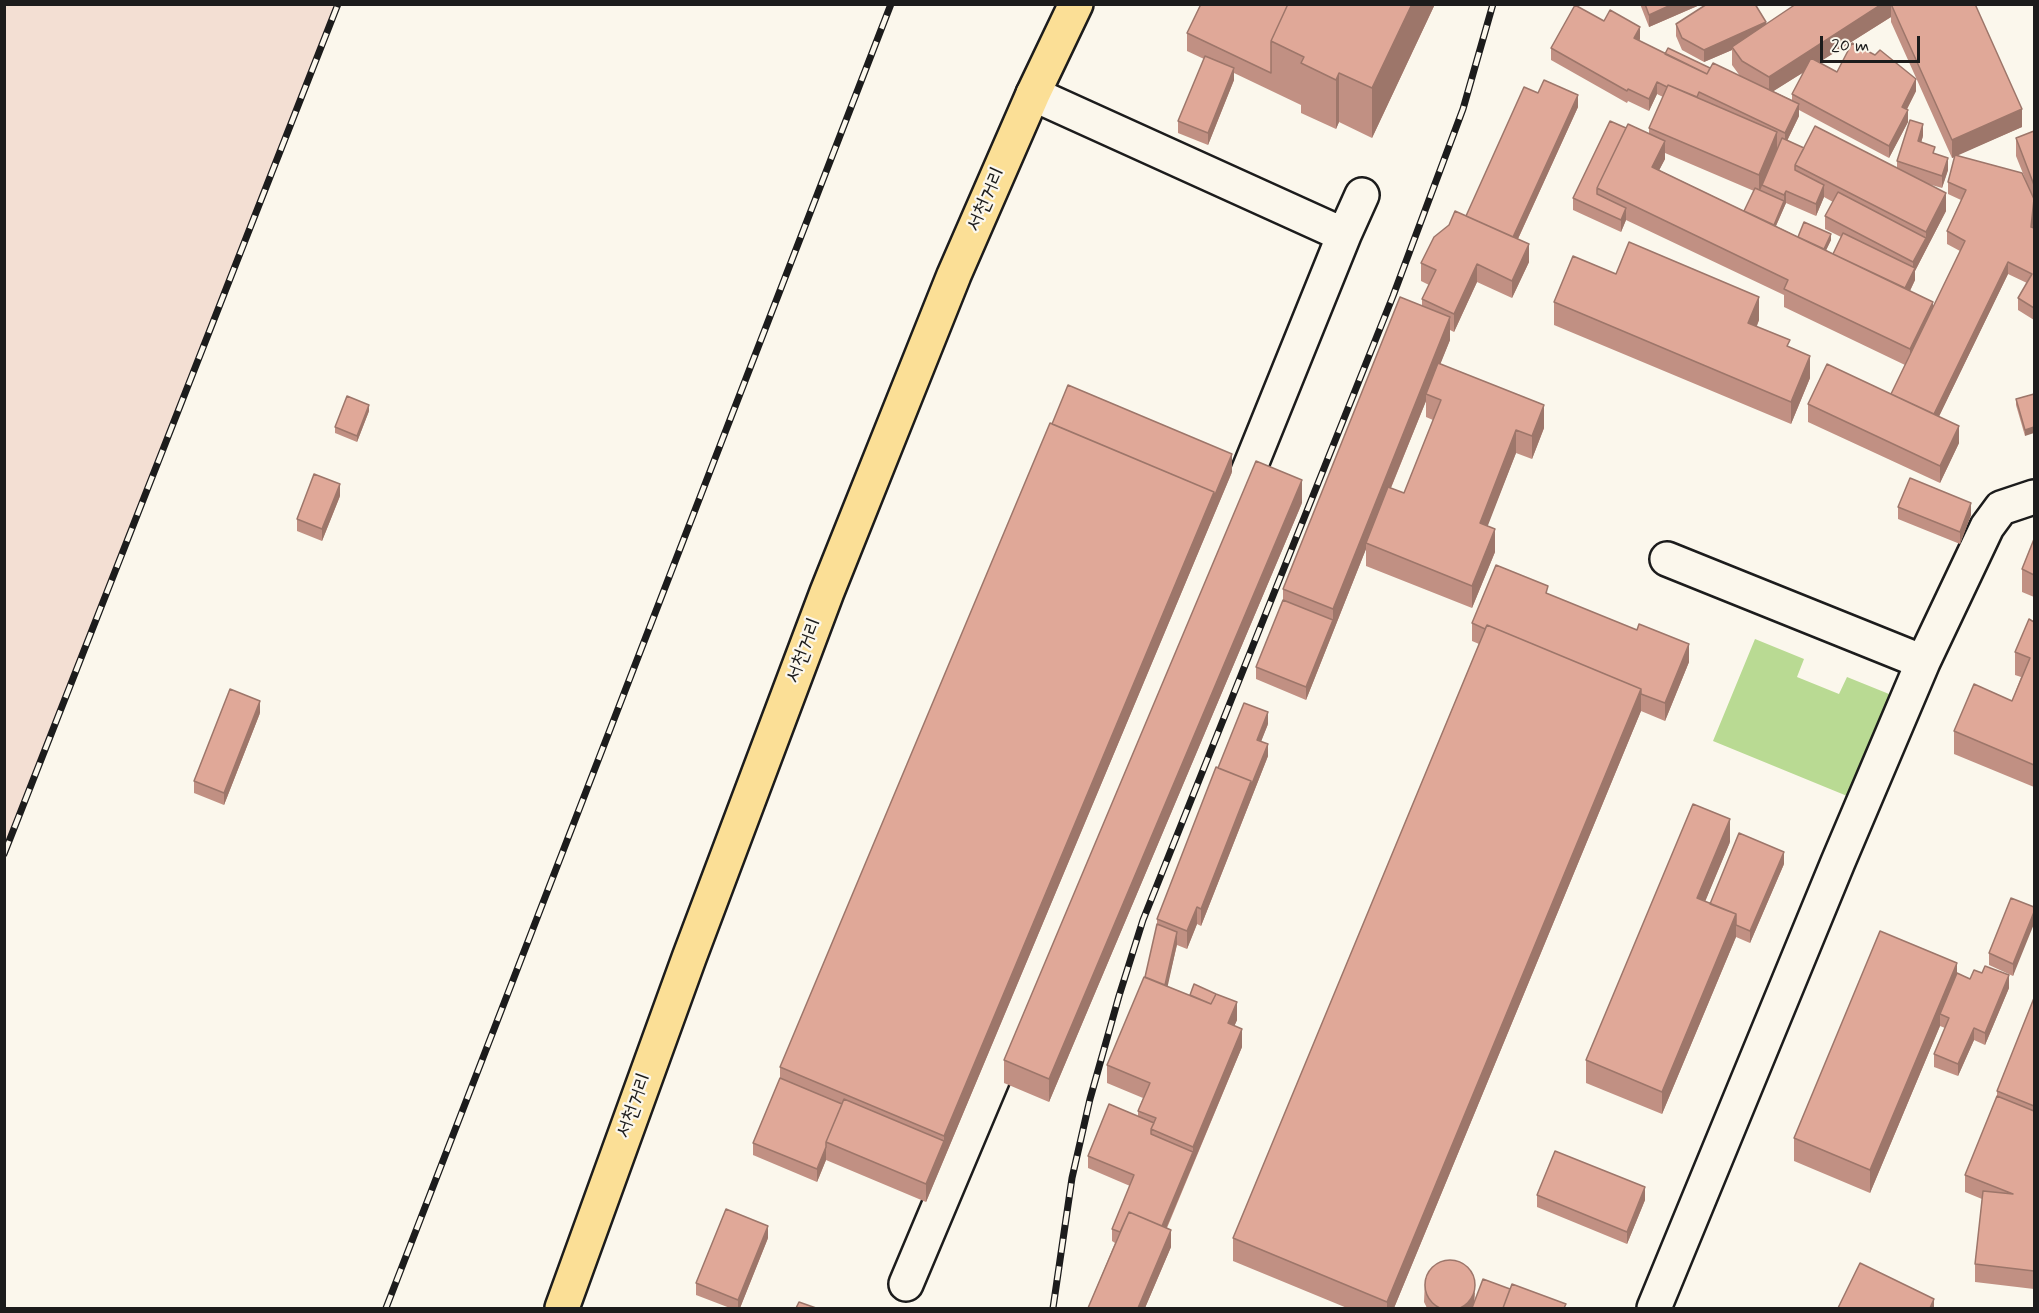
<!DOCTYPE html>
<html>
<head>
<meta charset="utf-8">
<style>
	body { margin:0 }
	#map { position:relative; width:2039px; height:1313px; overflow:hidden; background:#fbf7ec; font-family:Mynerve,sans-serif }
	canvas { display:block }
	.frame { position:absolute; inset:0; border:6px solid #1c1c1c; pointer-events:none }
	.scale { position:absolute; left:1820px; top:36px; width:100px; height:27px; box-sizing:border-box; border:3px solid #1c1c1c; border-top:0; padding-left:8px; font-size:18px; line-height:21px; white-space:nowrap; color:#1c1c1c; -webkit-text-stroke:4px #fbf7ec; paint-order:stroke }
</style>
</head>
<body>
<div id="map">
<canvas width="2039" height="1313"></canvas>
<div class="frame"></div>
<div class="scale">20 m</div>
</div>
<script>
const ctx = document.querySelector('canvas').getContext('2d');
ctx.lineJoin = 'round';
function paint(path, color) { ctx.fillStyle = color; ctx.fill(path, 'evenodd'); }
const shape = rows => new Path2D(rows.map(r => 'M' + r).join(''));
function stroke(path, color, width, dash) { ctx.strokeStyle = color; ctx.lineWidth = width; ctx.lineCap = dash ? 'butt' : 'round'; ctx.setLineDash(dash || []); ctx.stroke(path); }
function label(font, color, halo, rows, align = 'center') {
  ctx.font = font + ' Mynerve,"Poor Story",sans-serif'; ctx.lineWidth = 4.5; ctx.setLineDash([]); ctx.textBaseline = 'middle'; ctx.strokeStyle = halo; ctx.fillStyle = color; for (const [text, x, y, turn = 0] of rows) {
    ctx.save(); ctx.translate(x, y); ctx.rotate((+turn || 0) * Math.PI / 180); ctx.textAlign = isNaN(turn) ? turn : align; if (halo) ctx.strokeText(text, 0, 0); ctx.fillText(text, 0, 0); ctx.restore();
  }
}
const built = shape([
	[5,4,338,5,5,854,4,5]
]);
const green = shape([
	[1755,639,1804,659,1797,677,1839,694,1847,677,1894,696,1852,798,1713,741]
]);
const minor = shape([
	[1033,94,1344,235],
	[1667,559,1923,662],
	[906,1284,1233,509,1344,235,1362,195],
	[1654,1308,1838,862,1923,662,1987,527,2001,508,2034,497]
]);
const major = shape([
	[562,1308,689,958,827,592,954,275,1033,94,1076,4]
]);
const rail = shape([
	[4,854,338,4],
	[386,1308,891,4],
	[1053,1308,1072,1178,1090,1099,1119,996,1143,920,1393,296,1463,109,1493,4]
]);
const wall = shape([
	[1201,4,1435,4,1372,138,1339,122,1336,129,1301,113,1301,105,1234,73,1234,80,1208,145,1178,133,1178,121,1204,59,1187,51,1187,33],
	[1640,4,1702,4,1649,27],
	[1796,4,1975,4,2022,127,1957,155,2026,181,2016,156,2016,138,2034,131,2034,216,2033,227,2034,228,2034,320,2018,310,2018,298,2027,283,2008,274,1939,416,1959,443,1940,483,1808,422,1808,404,1891,394,1905,365,1784,307,1784,295,1626,220,1621,232,1573,210,1573,198,1626,128,1649,134,1649,128,1663,97,1657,94,1649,111,1628,101,1627,103,1551,60,1551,48,1604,21,1640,39,1639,41,1665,54,1710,68,1740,76,1732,65,1732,50,1704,62,1682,50,1676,36,1676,24,1766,25],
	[1891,17,1891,22,1952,158,1955,157,1948,182,1948,194,1961,200,1947,231,1947,244,1960,251,1933,308,1910,291,1915,280,1915,271,1946,211,1925,183,1942,188,1948,170,1935,154,1921,142,1923,136,1897,161,1897,168,1804,148,1787,141,1799,116,1799,110,1889,158,1908,122,1907,109,1916,91,1837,72,1819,62],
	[1804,72,1792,94,1792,100,1773,91],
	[1665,153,1754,191,1744,211,1659,170,1665,159],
	[1824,197,1833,202,1825,216,1825,229,1841,237,1833,254,1826,250,1831,240,1798,237,1776,226,1786,203,1816,216],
	[1538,93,1578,107,1518,239,1529,262,1512,298,1477,282,1454,332,1450,330,1450,340,1440,364,1544,428,1532,459,1516,453,1487,526,1495,552,1472,608,1366,566,1366,549,1306,700,1256,679,1256,667,1283,600,1283,589,1422,306,1422,299,1429,285,1421,281,1421,263,1466,216],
	[1426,401,1426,417,1433,420,1404,493,1391,488],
	[1616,274,1759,320,1757,326,1810,378,1791,424,1554,325,1554,302],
	[2034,394,2025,436,2016,405,2016,399],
	[369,411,357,442,335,433,335,427],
	[1232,472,926,1202,826,1160,817,1182,753,1155,753,1143,780,1078,780,1067],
	[340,496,322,541,297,531,297,519],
	[1302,503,1049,1102,1004,1083,1004,1060],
	[1898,507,1971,515,1960,544,1898,519],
	[2034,539,2034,597,2022,592,2022,569],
	[1548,594,1689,662,1665,721,1641,711,1394,1308,1347,1308,1233,1261,1233,1238,1479,644,1472,641,1472,623],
	[2034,622,2034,787,1954,754,1954,731,2012,701,2021,677,2015,675,2015,652],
	[260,713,224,805,194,793,194,781],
	[1268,724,1261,741,1268,756,1201,926,1197,924,1187,949,1177,945,1167,986,1237,1020,1234,1026,1242,1047,1167,1228,1171,1247,1145,1308,1088,1308,1115,1243,1112,1241,1112,1229,1130,1186,1088,1168,1088,1156,1138,1116,1138,1111,1143,1098,1107,1083,1107,1065,1145,977,1157,924,1157,919,1218,768],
	[1730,842,1705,901,1710,904,1784,864,1750,943,1736,937,1662,1114,1586,1083,1586,1060],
	[2034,907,2013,976,1989,965,1989,953],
	[1957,973,1970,979,2009,988,1985,1045,1974,1040,1958,1076,1934,1067,1934,1054,1945,1028,1940,1026,1870,1193,1794,1161,1794,1138],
	[2034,998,2034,1289,1975,1282,1975,1264,1982,1199,1965,1192,1965,1175,1997,1096,1997,1091],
	[1537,1195,1645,1200,1627,1244,1537,1207],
	[768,1238,740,1308,730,1308,696,1295,696,1283],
	[1425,1278,1475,1293,1474,1303,1566,1308,1427,1308,1424,1302]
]);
const shadedWall = shape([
	[1412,4,1435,4,1372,138,1372,88],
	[1673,4,1702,4,1649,27,1649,15],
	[1882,4,1891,4,1891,17,1769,94,1769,77],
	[1766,22,1766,34,1732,47,1732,50,1704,62,1704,50],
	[1640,27,1640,39,1634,50,1634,38],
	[1234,68,1234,80,1208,145,1208,133],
	[1339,73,1339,122,1336,129,1336,80],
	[1916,79,1916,91,1902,119,1902,107],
	[1657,82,1657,94,1649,111,1649,99],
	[1578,95,1578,107,1511,254,1511,242],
	[1799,104,1799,116,1785,145,1785,133],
	[2022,109,2022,127,1952,158,1952,140],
	[1908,110,1908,122,1889,158,1889,146],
	[1923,124,1923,136,1918,153,1918,141],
	[1777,132,1777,150,1759,193,1759,175],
	[1665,141,1665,159,1652,184,1652,167],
	[1948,158,1948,170,1942,188,1942,176],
	[1824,185,1824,197,1816,216,1816,204],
	[1786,191,1786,203,1771,237,1771,231,1784,201,1784,195],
	[1946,193,1946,211,1915,271,1915,280,1903,305,1903,293,1913,271,1913,262,1926,238,1926,232],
	[2034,204,2034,216,2031,239,2031,227],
	[1626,208,1626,220,1621,232,1621,220],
	[1831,234,1831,240,1821,261,1821,254],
	[1529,244,1529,262,1512,298,1512,281],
	[2008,262,2008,274,1932,431,1932,419],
	[1477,264,1477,282,1454,332,1454,314],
	[1759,297,1759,320,1748,346,1748,323],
	[1933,302,1933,320,1910,367,1910,349],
	[1450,317,1450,340,1428,395,1426,394,1426,401,1368,544,1366,543,1366,549,1306,700,1306,687,1333,620,1333,609],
	[1810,356,1810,378,1791,424,1791,402],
	[369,405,369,411,357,442,357,436],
	[1544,405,1544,428,1532,459,1532,436],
	[1959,426,1959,443,1940,483,1940,466],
	[2034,427,2034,433,2025,436,2025,430],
	[1516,430,1516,453,1480,546,1480,523],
	[1232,454,1232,472,926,1202,926,1184,944,1141,944,1136,1214,492],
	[1302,480,1302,503,1049,1102,1049,1079],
	[340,484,340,496,322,541,322,529],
	[1971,503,1971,515,1960,544,1960,532],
	[1495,529,1495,552,1472,608,1472,586],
	[1689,644,1689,662,1665,721,1665,703],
	[1641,689,1641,711,1394,1308,1387,1308,1387,1302],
	[260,701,260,713,224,805,224,793],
	[1268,712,1268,724,1257,752,1257,740],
	[1268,744,1268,756,1201,926,1201,909,1251,781],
	[1730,819,1730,842,1697,921,1697,898],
	[1784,852,1784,864,1750,943,1750,931],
	[1197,907,1197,924,1187,949,1187,931],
	[2034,912,2034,924,2013,976,2013,964],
	[1736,914,1736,937,1662,1114,1662,1092],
	[1177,932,1177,944,1164,1003,1164,991],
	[1957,963,1957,985,1940,1014,1940,1026,1870,1193,1870,1170],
	[2009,975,2009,988,1985,1045,1985,1033],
	[1237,1002,1237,1020,1228,1041,1228,1023],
	[1974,1028,1974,1040,1958,1076,1958,1064],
	[1242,1029,1242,1047,1160,1243,1160,1231,1193,1152,1193,1147],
	[826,1147,826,1160,817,1182,817,1169],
	[1645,1187,1645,1200,1627,1244,1627,1232],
	[768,1226,768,1238,740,1308,738,1308,738,1300],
	[1171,1230,1171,1247,1145,1308,1138,1308],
	[1475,1281,1474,1305,1472,1308,1461,1308],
	[1934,1299,1934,1308,1930,1308]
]);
const building = shape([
	[1201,4,1288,4,1271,41,1271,73,1187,33,1201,4],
	[1288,4,1412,4,1372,88,1339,73,1336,80,1301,63,1304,57,1271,41,1288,4],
	[1645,4,1673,4,1649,15,1645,4],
	[1707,4,1755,4,1766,22,1704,50,1682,38,1676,24,1707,4],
	[1796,4,1882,4,1769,77,1742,61,1732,47,1796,4],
	[1891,4,1975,4,2022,109,1952,140,1891,4],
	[1575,5,1604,21,1610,10,1640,27,1634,38,1707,74,1713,63,1799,104,1785,133,1699,92,1697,97,1668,85,1667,87,1657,82,1649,99,1628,89,1627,91,1551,48,1575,5],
	[1852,43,1875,55,1880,50,1916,79,1902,107,1908,110,1889,146,1792,94,1811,58,1837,72,1852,43],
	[1668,48,1710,68,1707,74,1665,54,1668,48],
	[1205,56,1234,68,1208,133,1178,121,1205,56],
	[1544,80,1578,95,1513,237,1466,216,1524,87,1538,93,1544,80],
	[1668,85,1777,132,1759,175,1649,128,1668,85],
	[1910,120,1923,124,1918,141,1935,147,1933,153,1948,158,1942,176,1897,161,1910,120],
	[1610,121,1626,128,1597,188,1597,194,1626,208,1621,220,1573,198,1610,121],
	[1628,124,1665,141,1652,167,1933,302,1910,349,1784,289,1788,280,1597,188,1628,124],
	[1815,126,1946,193,1926,232,1795,165,1815,126],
	[2034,131,2034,185,2016,138,2034,131],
	[1782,138,1804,148,1795,165,1795,170,1824,185,1816,204,1786,191,1784,195,1762,185,1782,138],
	[1955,155,2022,173,2034,199,2031,227,2034,228,2034,308,2018,298,2032,274,2008,262,1934,414,1891,394,1965,241,1947,231,1966,190,1948,182,1955,155],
	[1755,188,1784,201,1774,225,1744,211,1755,188],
	[1838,192,1926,238,1913,262,1825,216,1838,192],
	[1455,211,1529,244,1512,281,1477,264,1454,314,1422,299,1436,270,1421,263,1434,237,1449,225,1455,211],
	[1804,222,1831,234,1824,249,1798,237,1804,222],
	[1843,233,1915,268,1905,288,1833,254,1843,233],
	[1629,242,1759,297,1748,323,1790,340,1787,346,1810,356,1791,402,1554,302,1573,256,1616,274,1629,242],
	[1400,297,1450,317,1333,609,1283,589,1400,297],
	[1438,363,1544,405,1532,436,1516,430,1480,523,1495,529,1472,586,1366,543,1388,487,1404,493,1441,400,1426,394,1438,363],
	[1827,364,1959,426,1940,466,1808,404,1827,364],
	[1068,385,1232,454,1214,497,1214,492,1052,424,1068,385],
	[2034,394,2034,427,2025,430,2016,399,2034,394],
	[347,396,369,405,357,436,335,427,347,396],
	[1050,423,1214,492,944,1136,780,1067,1050,423],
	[1256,461,1302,480,1049,1079,1004,1060,1256,461],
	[314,474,340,484,322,529,297,519,314,474],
	[1910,478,1971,503,1960,532,1898,507,1910,478],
	[2034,539,2034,575,2022,569,2034,539],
	[1496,565,1548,586,1546,593,1637,630,1639,624,1689,644,1665,703,1641,694,1641,689,1487,625,1485,629,1472,623,1496,565],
	[1283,600,1333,620,1306,687,1256,667,1283,600],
	[2029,619,2034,622,2034,765,1954,731,1974,684,2012,701,2030,658,2015,652,2029,619],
	[1487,625,1641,689,1387,1302,1233,1238,1487,625],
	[230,689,260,701,224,793,194,781,230,689],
	[1244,703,1268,712,1257,740,1268,744,1251,786,1251,781,1218,768,1244,703],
	[1216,767,1251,781,1201,909,1197,907,1187,931,1157,919,1216,767],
	[1693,804,1730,819,1697,898,1736,914,1662,1092,1586,1060,1693,804],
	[1739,833,1784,852,1750,931,1736,925,1736,914,1710,904,1739,833],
	[2011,898,2034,907,2034,912,2013,964,1989,953,2011,898],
	[1157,924,1177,932,1165,985,1145,977,1157,924],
	[1880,931,1957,963,1870,1170,1794,1138,1880,931],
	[1985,966,2009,975,1985,1033,1974,1028,1958,1064,1934,1054,1949,1018,1940,1014,1957,973,1970,979,1974,970,1982,973,1985,966],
	[1144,977,1211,1004,1216,994,1237,1002,1228,1023,1242,1029,1193,1147,1151,1129,1156,1118,1138,1111,1150,1083,1107,1065,1144,977],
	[1194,984,1216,994,1211,1004,1190,995,1194,984],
	[2034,998,2034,1106,1997,1091,2034,998],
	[780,1078,842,1104,826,1142,826,1147,817,1169,753,1143,780,1078],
	[1997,1096,2034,1111,2034,1271,1975,1264,1983,1191,2013,1194,1965,1175,1997,1096],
	[844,1099,944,1141,926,1184,826,1142,844,1099],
	[1109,1104,1154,1123,1151,1129,1151,1134,1193,1152,1162,1226,1129,1212,1120,1232,1112,1229,1134,1175,1088,1156,1109,1104],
	[1555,1151,1645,1187,1627,1232,1537,1195,1555,1151],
	[726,1209,768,1226,738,1300,696,1283,726,1209],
	[1129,1212,1171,1230,1138,1308,1088,1308,1129,1212],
	'1425 1285a25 25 0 1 1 50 0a25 25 0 1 1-50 0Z',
	[1860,1263,1934,1299,1930,1308,1838,1308,1860,1263],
	[1483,1279,1510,1289,1503,1308,1472,1308,1483,1279],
	[1512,1284,1566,1304,1564,1308,1503,1308,1512,1284],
	[799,1302,816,1308,796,1308,799,1302]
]);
const streetNames = [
	["서천거리",987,200,-66],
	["서천거리",805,651,-69],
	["서천거리",635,1106,-70]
];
paint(built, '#f3dfd3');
paint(green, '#b9da93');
stroke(minor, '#1c1c1c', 38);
stroke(major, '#1c1c1c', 38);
stroke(minor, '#fbf7ec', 33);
stroke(major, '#fbdf96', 33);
stroke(rail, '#1c1c1c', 7);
stroke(rail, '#fbf7ec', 4.5, [14]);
paint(wall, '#c19083');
paint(shadedWall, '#9d766a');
paint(building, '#e0a898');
stroke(building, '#9d766a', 1.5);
label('21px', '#1c1c1c', '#fbf7ec', streetNames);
</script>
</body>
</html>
